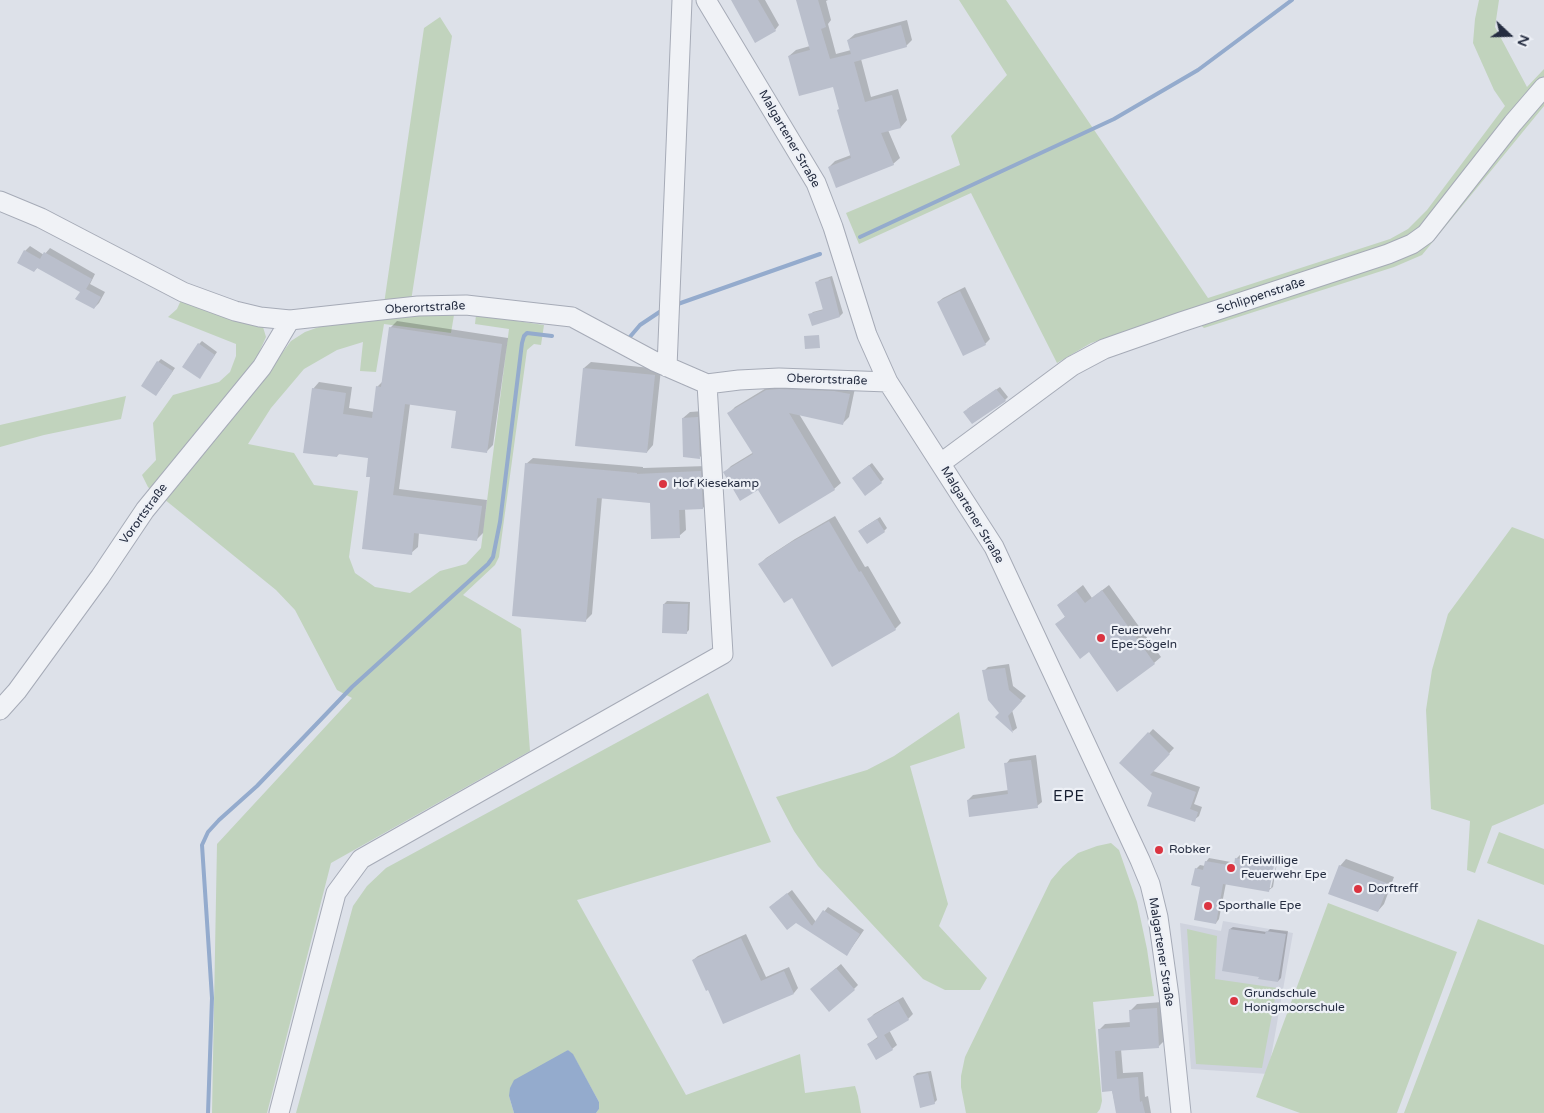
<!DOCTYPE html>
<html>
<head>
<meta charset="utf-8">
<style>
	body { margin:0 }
	#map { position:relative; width:1544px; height:1113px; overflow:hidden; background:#dde1e9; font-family:"Varela Round",sans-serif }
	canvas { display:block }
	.north { position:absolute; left:1484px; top:10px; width:50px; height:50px; -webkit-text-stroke:4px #edf0f6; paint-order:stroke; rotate:111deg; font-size:14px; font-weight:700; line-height:20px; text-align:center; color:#252d41 }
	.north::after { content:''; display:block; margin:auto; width:18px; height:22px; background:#252d41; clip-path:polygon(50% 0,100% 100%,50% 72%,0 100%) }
</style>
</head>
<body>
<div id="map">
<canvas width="1544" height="1113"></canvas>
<div class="north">N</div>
</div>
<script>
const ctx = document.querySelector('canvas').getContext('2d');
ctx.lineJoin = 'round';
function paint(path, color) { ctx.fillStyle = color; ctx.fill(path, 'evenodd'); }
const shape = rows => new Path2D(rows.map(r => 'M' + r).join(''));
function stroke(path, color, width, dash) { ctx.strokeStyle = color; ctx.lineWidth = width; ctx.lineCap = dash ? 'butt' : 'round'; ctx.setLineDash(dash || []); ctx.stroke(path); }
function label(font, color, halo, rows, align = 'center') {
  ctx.font = font + ' "Varela Round",sans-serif'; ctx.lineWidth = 4.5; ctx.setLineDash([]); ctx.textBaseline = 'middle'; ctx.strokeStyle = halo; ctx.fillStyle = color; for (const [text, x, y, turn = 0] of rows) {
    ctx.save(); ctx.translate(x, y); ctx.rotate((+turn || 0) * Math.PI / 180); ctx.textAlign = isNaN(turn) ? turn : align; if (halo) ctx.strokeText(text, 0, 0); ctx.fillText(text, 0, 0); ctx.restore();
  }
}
const built = shape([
	[1223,921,1293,933,1268,1074,1191,1069,1180,923,1221,931]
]);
const green = shape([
	[959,0,1006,0,1208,298,1390,239,1408,229,1427,210,1505,106,1494,90,1473,43,1475,19,1479,0,1499,0,1495,27,1527,87,1544,69,1544,106,1422,255,1394,267,1204,328,1185,312,1091,343,1057,363,971,193,859,244,846,213,960,165,951,136,1007,75],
	[440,17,452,36,411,301,384,304,424,28],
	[181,300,263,327,266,337,253,366,153,492,148,487,142,475,156,460,153,423,173,395,219,382,230,372,236,356,236,344,168,317,177,309],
	[396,314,454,315,451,333,384,324,376,372,360,371,363,342,337,350,304,369,271,408,248,444,294,453,314,485,358,491,349,557,355,573,375,587,410,593,440,571,466,564,481,548,509,329,475,324,476,315,544,325,541,345,534,344,527,350,499,557,495,565,463,595,521,629,530,751,331,863,267,1113,212,1113,217,844,352,698,337,690,295,610,276,590,164,499,265,376,291,341,305,332,341,319],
	[126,396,121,419,44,435,0,447,0,425],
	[1512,527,1544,539,1544,804,1492,826,1475,873,1467,870,1470,821,1431,809,1426,710,1432,670,1448,614],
	[708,693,771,842,577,900,686,1095,800,1054,805,1093,855,1086,858,1096,861,1113,596,1113,599,1109,599,1102,573,1055,568,1050,509,1096,514,1113,296,1113,353,906,367,886,386,868],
	[959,712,965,748,910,766,948,904,939,926,987,978,980,990,945,990,923,979,818,866,794,831,776,797,867,770,894,756],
	[1499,832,1544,849,1544,885,1487,863],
	[1111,843,1119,850,1137,902,1147,949,1154,996,1093,1002,1102,1101,1100,1109,1097,1113,966,1113,961,1087,961,1076,965,1057,1051,880,1063,866,1078,853,1097,846],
	[1328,903,1457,952,1397,1113,1300,1113,1256,1097],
	[1478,919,1544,945,1544,1113,1404,1113],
	[1187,929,1217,936,1215,979,1277,988,1262,1068,1196,1064]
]);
const water = shape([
	[568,1050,573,1054,599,1102,599,1109,596,1113,514,1113,509,1096,510,1088,514,1080]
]);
const shadow = shape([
	[736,0,765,0,779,25,775,30],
	[797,0,828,0,826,1,831,20,828,24,836,54,851,50,848,40,855,34,907,20,912,40,906,46,861,59,871,97,898,89,907,120,901,127,888,130,900,158,893,164,829,167,835,161,851,155,834,85,789,56,796,50,810,46],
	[30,246,44,255,50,248,95,274,90,284,105,292,99,303,94,308,81,291,38,267,34,271,25,251],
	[832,276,843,313,840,316,810,315,813,312,824,309,817,283,819,280],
	[965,287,990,339,985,344,938,302,943,298],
	[397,321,508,338,493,445,487,451,458,410,410,404,399,489,487,500,483,533,477,539,419,532,418,547,411,553,371,476,370,457,340,453,337,456,313,389,319,382,352,387,349,408,374,412,377,387,383,381,390,328],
	[202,341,217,352,202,374,199,344],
	[161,359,175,368,159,391,158,362],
	[591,362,661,369,653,445,647,452,576,445,584,368],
	[773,384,855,388,849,417,843,423,799,414,841,483,834,489,759,488,725,472,731,466,754,452,729,413,735,407],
	[1000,387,1008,397,1005,400,967,409],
	[704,411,706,451,700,457,683,418,690,412],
	[533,458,643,467,643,468,707,466,709,501,703,508,685,509,686,530,679,536,651,502,602,497,592,614,585,621,526,464],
	[872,463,884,479,881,482,856,475],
	[835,516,865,567,868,566,901,623,895,629,793,596,760,564,766,558,795,539],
	[880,517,887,528,884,531,863,528],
	[1083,585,1092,598,1109,585,1161,657,1154,663,1089,650,1057,624,1066,616,1058,605],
	[667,601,690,602,689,630,686,633,664,604],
	[1009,664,1013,686,1026,696,1012,710,1017,728,1013,731,997,717,1001,713,984,671,988,667],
	[1153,729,1174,748,1153,771,1200,787,1194,804,1202,807,1199,816,1194,820,1153,793,1121,763],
	[1036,755,1042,802,1037,806,968,800,973,795,1009,790,1006,764,1010,759],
	[1240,855,1273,861,1269,888,1271,888,1277,862,1273,887,1269,890,1226,883,1219,919,1216,923,1196,869,1200,865,1205,866,1206,862,1209,858,1236,863,1236,859],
	[1346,859,1394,877,1384,904,1378,911,1340,866],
	[792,890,816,922,828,907,864,930,850,950,775,903],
	[1233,927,1267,932,1270,929,1288,931,1281,978,1278,981,1230,929],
	[746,934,766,977,789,967,798,988,794,993,709,988,693,960,698,956],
	[841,964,858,985,854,989,816,985],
	[903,997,913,1014,908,1019,889,1030,897,1045,892,1049,868,1044,879,1036,869,1019,874,1014],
	[1162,1002,1165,1040,1159,1046,1121,1049,1123,1073,1143,1072,1145,1097,1148,1096,1151,1113,1117,1113,1099,1030,1105,1024,1131,1022,1131,1010,1137,1004],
	[931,1071,937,1100,934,1103,914,1076,917,1073]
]);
const stream = shape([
	[860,237,1114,119,1198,70,1292,0],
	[675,305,820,254],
	[629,338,640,325,664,309],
	[208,1113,212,998,202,845,208,832,219,820,257,786,352,687,488,564,493,557,500,522,522,343,524,336,527,333,552,336]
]);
const building = shape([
	[731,0,758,0,776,31,755,43],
	[796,0,818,0,826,27,821,29,830,59,851,54,847,40,901,25,907,47,854,62,865,102,892,95,901,128,881,133,894,165,836,188,828,167,851,158,837,110,839,109,833,87,799,96,788,56,810,50],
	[24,250,40,259,44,252,92,279,86,289,101,297,94,309,75,299,80,292,37,268,34,272,17,263],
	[830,278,840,317,812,326,808,314,823,310,815,282],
	[960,291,986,345,963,356,937,302],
	[389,327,502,344,487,453,451,448,456,411,405,404,393,495,482,506,477,541,414,533,412,555,362,549,370,477,366,477,368,458,338,454,337,457,303,453,312,388,346,393,343,414,372,418,376,386,381,387],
	[819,335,820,348,805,349,804,336],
	[198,343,215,355,200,379,182,367],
	[157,361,173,371,156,396,141,386],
	[583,368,655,375,647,453,575,446],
	[779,389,834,391,850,394,843,425,789,413,835,490,779,524,758,490,740,501,723,472,753,454,727,413,766,390],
	[996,389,1006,401,972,424,963,412],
	[698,417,700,459,683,457,682,418],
	[525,463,637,473,637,474,701,471,703,509,679,510,680,538,651,539,650,503,597,498,586,622,512,616],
	[869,465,882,483,865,496,852,478],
	[877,519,885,532,867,544,858,531],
	[829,521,859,572,861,571,896,630,832,667,792,598,784,603,758,564,788,544],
	[1102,590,1155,664,1117,692,1089,652,1080,659,1055,624,1065,617,1057,605,1076,591,1085,603],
	[663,604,688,604,687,634,662,633],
	[1005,668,1009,690,1022,701,1008,716,1013,733,995,717,999,713,988,700,982,670],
	[1148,732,1170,754,1150,775,1196,792,1190,809,1198,812,1195,822,1147,806,1152,793,1119,763],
	[1031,760,1038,808,969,817,967,800,1008,794,1004,763],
	[1235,858,1274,865,1269,892,1223,884,1216,924,1194,920,1200,887,1191,885,1195,868,1203,870,1205,861,1234,866],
	[1339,865,1389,884,1378,912,1328,894],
	[787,893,812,926,823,910,860,934,847,956,796,923,787,930,769,907],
	[1229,929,1265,934,1266,931,1286,934,1278,982,1258,979,1259,977,1222,971],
	[741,938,761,981,784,971,794,994,723,1024,708,990,706,991,692,960],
	[836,968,855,990,829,1012,810,989],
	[898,1001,909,1020,884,1035,893,1050,876,1060,867,1044,878,1038,867,1019],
	[1157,1008,1159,1048,1115,1051,1117,1079,1138,1077,1140,1102,1142,1101,1145,1113,1116,1113,1112,1091,1102,1092,1098,1029,1130,1027,1129,1010],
	[928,1073,935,1104,920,1108,913,1076]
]);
const minor = shape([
	[706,0,816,183,833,227,867,335,888,382,994,547,1140,860,1150,884,1158,917,1169,996,1181,1113],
	[0,201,41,218,183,292,235,311,260,317,290,320,418,306,466,305,572,317,654,361,707,384,739,380,779,378,888,382],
	[667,367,682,0],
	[941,463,1072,366,1104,349,1181,322,1388,254,1412,244,1426,234,1513,123,1544,87],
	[0,710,17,691,100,577,145,510,262,367,290,320],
	[279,1113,336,893,361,859,723,654,707,384]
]);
const markers = [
	[663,484,5,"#db3441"],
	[1101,638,5,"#db3441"],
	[1159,850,5,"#db3441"],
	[1231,868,5,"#db3441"],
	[1358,889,5,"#db3441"],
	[1208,906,5,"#db3441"],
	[1234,1001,5,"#db3441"]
];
const streetNames = [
	["Malgartener Straße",789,139,60],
	["Schlippenstraße",1261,296,-18],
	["Oberortstraße",425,308,-3],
	["Oberortstraße",827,380,2],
	["Vorortstraße",144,514,-54],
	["Malgartener Straße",972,515,59],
	["Malgartener Straße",1161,952,81]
];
const poiNames = [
	["Hof Kiesekamp",673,484],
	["Feuerwehr",1111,631],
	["Epe-Sögeln",1111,645],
	["Robker",1169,850],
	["Freiwillige",1241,861],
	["Feuerwehr Epe",1241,875],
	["Dorftreff",1368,889],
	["Sporthalle Epe",1218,906],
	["Grundschule",1244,994],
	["Honigmoorschule",1244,1008]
];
const quarterNames = [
	["EPE",1069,797]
];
paint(built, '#cfd3de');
paint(green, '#c1d3bd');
paint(water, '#94abcd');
paint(shadow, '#0003');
stroke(stream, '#94abcd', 4);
paint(building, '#babfcc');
stroke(minor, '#a6abb7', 21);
stroke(minor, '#f0f2f6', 19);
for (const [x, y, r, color] of markers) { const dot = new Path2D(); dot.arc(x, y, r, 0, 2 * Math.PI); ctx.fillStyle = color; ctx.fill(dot); stroke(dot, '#edf0f6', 2); }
label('12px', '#252d41', '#edf0f6', streetNames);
label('12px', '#252d41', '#edf0f6', poiNames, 'left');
ctx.letterSpacing = '1px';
label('15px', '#171e31', '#edf0f6', quarterNames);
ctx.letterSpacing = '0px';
</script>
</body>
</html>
